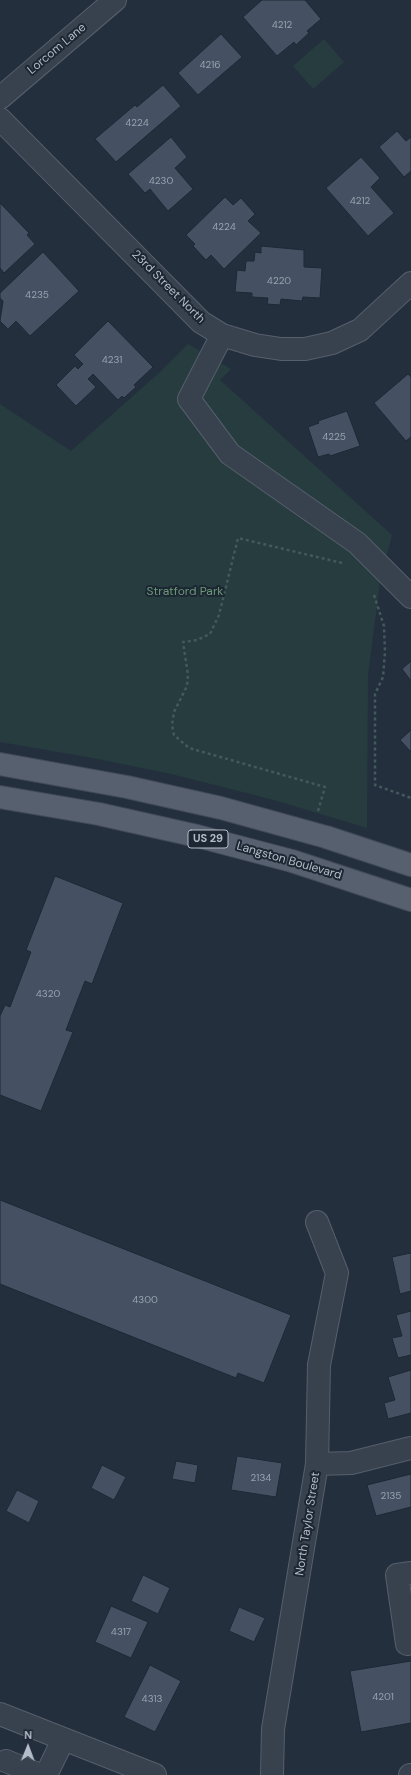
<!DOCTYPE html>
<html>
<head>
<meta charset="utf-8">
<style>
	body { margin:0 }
	#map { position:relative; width:411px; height:1775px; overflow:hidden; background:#242f3e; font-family:"DM Sans",sans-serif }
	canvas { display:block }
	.north { position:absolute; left:8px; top:1727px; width:40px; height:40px; -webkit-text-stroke:3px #1d2633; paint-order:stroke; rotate:1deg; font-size:11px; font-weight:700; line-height:16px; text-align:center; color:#b4bcc9 }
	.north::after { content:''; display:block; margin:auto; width:14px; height:18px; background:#b4bcc9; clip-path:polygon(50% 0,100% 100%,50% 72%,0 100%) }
</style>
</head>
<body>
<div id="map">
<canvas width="411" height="1775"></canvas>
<div class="north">N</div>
</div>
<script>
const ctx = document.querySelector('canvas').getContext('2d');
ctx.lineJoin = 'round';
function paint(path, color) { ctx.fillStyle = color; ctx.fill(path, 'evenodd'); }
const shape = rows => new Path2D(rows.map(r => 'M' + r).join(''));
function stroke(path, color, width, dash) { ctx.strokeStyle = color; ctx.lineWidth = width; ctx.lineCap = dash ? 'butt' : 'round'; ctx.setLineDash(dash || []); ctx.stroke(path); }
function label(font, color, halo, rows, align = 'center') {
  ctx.font = font + ' "DM Sans",sans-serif'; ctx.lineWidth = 4; ctx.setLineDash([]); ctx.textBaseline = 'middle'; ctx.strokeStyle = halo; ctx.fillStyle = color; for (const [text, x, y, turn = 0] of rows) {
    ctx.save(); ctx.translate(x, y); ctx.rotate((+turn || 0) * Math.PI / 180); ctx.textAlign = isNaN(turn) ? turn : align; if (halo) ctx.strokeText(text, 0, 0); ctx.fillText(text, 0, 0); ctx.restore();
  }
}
const green = shape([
	[324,39,344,62,313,89,293,66],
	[188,344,231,369,220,380,392,535,380,582,368,675,367,828,274,800,171,774,93,758,0,742,0,404,71,451,160,372]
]);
const building = shape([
	[262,0,305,0,321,19,307,31,309,33,296,45,294,42,277,56,243,17,262,0],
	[221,34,242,57,198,95,178,73,221,34],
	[163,85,181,106,116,162,95,139,135,105,137,107,163,85],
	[397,131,406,141,411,137,411,171,404,177,379,147,397,131],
	[171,137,187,157,175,168,193,189,168,211,150,189,145,193,128,174,171,137],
	[361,157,380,178,371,187,394,213,368,236,326,188,361,157],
	[225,197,233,205,241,198,255,214,248,221,261,233,224,269,211,255,206,260,193,246,195,244,186,235,225,197],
	[0,203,29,233,27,235,35,244,4,273,0,268,0,203],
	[261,246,304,250,304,267,322,268,320,298,303,297,302,301,281,299,280,305,267,304,268,298,252,297,252,293,235,292,237,270,245,271,246,261,254,261,255,252,261,253,261,246],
	[43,252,79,291,30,336,16,321,8,329,0,321,3,301,0,298,0,293,43,252],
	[108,321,153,367,134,385,136,387,124,398,122,396,118,400,93,374,88,379,96,387,76,406,56,385,75,366,78,369,83,364,74,355,108,321],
	[408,374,411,377,411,437,406,441,374,403,408,374],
	[347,411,360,446,330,456,329,454,318,457,308,427,319,423,318,421,347,411],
	[411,661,411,681,402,669,411,661],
	[411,730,411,752,400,740,411,730],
	[55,876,123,903,92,984,85,981,66,1030,73,1032,41,1111,0,1095,0,1016,5,1005,10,1007,31,952,26,950,55,876],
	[0,1200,291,1315,264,1383,238,1373,236,1378,0,1284,0,1200],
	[411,1253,411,1291,400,1294,392,1257,411,1253],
	[411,1311,411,1355,398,1358,392,1338,402,1336,396,1315,411,1311],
	[411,1370,411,1413,388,1419,384,1403,395,1400,388,1377,411,1370],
	[237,1456,282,1463,276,1497,231,1490,237,1456],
	[176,1461,198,1465,195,1483,172,1479,176,1461],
	[102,1465,126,1477,114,1500,91,1488,102,1465],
	[411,1474,411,1507,376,1516,367,1485,411,1474],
	[17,1490,39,1501,29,1523,6,1511,17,1490],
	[143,1575,170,1588,158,1614,131,1601,143,1575],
	[111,1606,148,1622,131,1658,95,1642,111,1606],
	[239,1607,265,1618,254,1642,229,1631,239,1607],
	[411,1661,411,1723,361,1732,350,1671,411,1661],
	[150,1665,181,1681,155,1732,124,1717,150,1665]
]);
const path = shape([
	[374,595,384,626,385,652,383,677,375,694,375,785,411,798],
	[318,811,325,787,189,748,174,735,172,725,174,712,187,686,188,675,183,642,197,640,210,634,219,615,238,538,342,563]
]);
const minor = shape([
	[0,98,115,0],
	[0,119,201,322,222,335,255,345,281,349,305,349,332,343,360,330,411,283],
	[222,335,189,399,230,454,357,543,411,597],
	[317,1464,351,1463,411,1448],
	[411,1573,397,1575,407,1644,411,1643],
	[0,1714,155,1775],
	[6,1761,40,1775],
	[46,1775,63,1740],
	[272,1775,273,1729,317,1464,319,1365,337,1273,317,1222],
	[410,1775,411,1775]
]);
const major = shape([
	[0,764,127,787,221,808,326,837,411,865],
	[0,797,99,814,197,836,292,861,411,900]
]);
const numberNames = [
	["4212",282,25],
	["4216",210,65],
	["4224",137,123],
	["4230",161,181],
	["4212",360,201],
	["4224",224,227],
	["4220",279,281],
	["4235",37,295],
	["4231",112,360],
	["4225",334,437],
	["4320",48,994],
	["4300",145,1300],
	["2134",261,1478],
	["2135",391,1496],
	["4317",121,1632],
	["4201",383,1697],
	["4313",152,1699]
];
const shields = [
	[208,839,40]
];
const shieldNames = [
	["US 29",208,839]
];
const streetNames = [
	["Lorcom Lane",57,49,-40],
	["23rd Street North",168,287,45],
	["Langston Boulevard",289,861,16],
	["North Taylor Street",308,1524,-81]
];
const parkNames = [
	["Stratford Park",185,592]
];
paint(green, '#263c3f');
paint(building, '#455162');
stroke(building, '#1f2835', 1);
stroke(minor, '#565f6c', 24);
stroke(major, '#414a57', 24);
stroke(path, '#44595c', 2.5, [3, 3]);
stroke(minor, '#38414e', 22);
stroke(major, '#56606e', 22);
label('10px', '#98a1af', null, numberNames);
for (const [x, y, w] of shields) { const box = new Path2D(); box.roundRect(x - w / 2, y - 9, w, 18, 3); ctx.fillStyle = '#1d2633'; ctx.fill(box); stroke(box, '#b4bcc9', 1); }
label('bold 11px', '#b4bcc9', null, shieldNames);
label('12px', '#b4bcc9', '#1d2633', streetNames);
label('12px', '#6b9a76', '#1d2633', parkNames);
</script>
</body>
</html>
